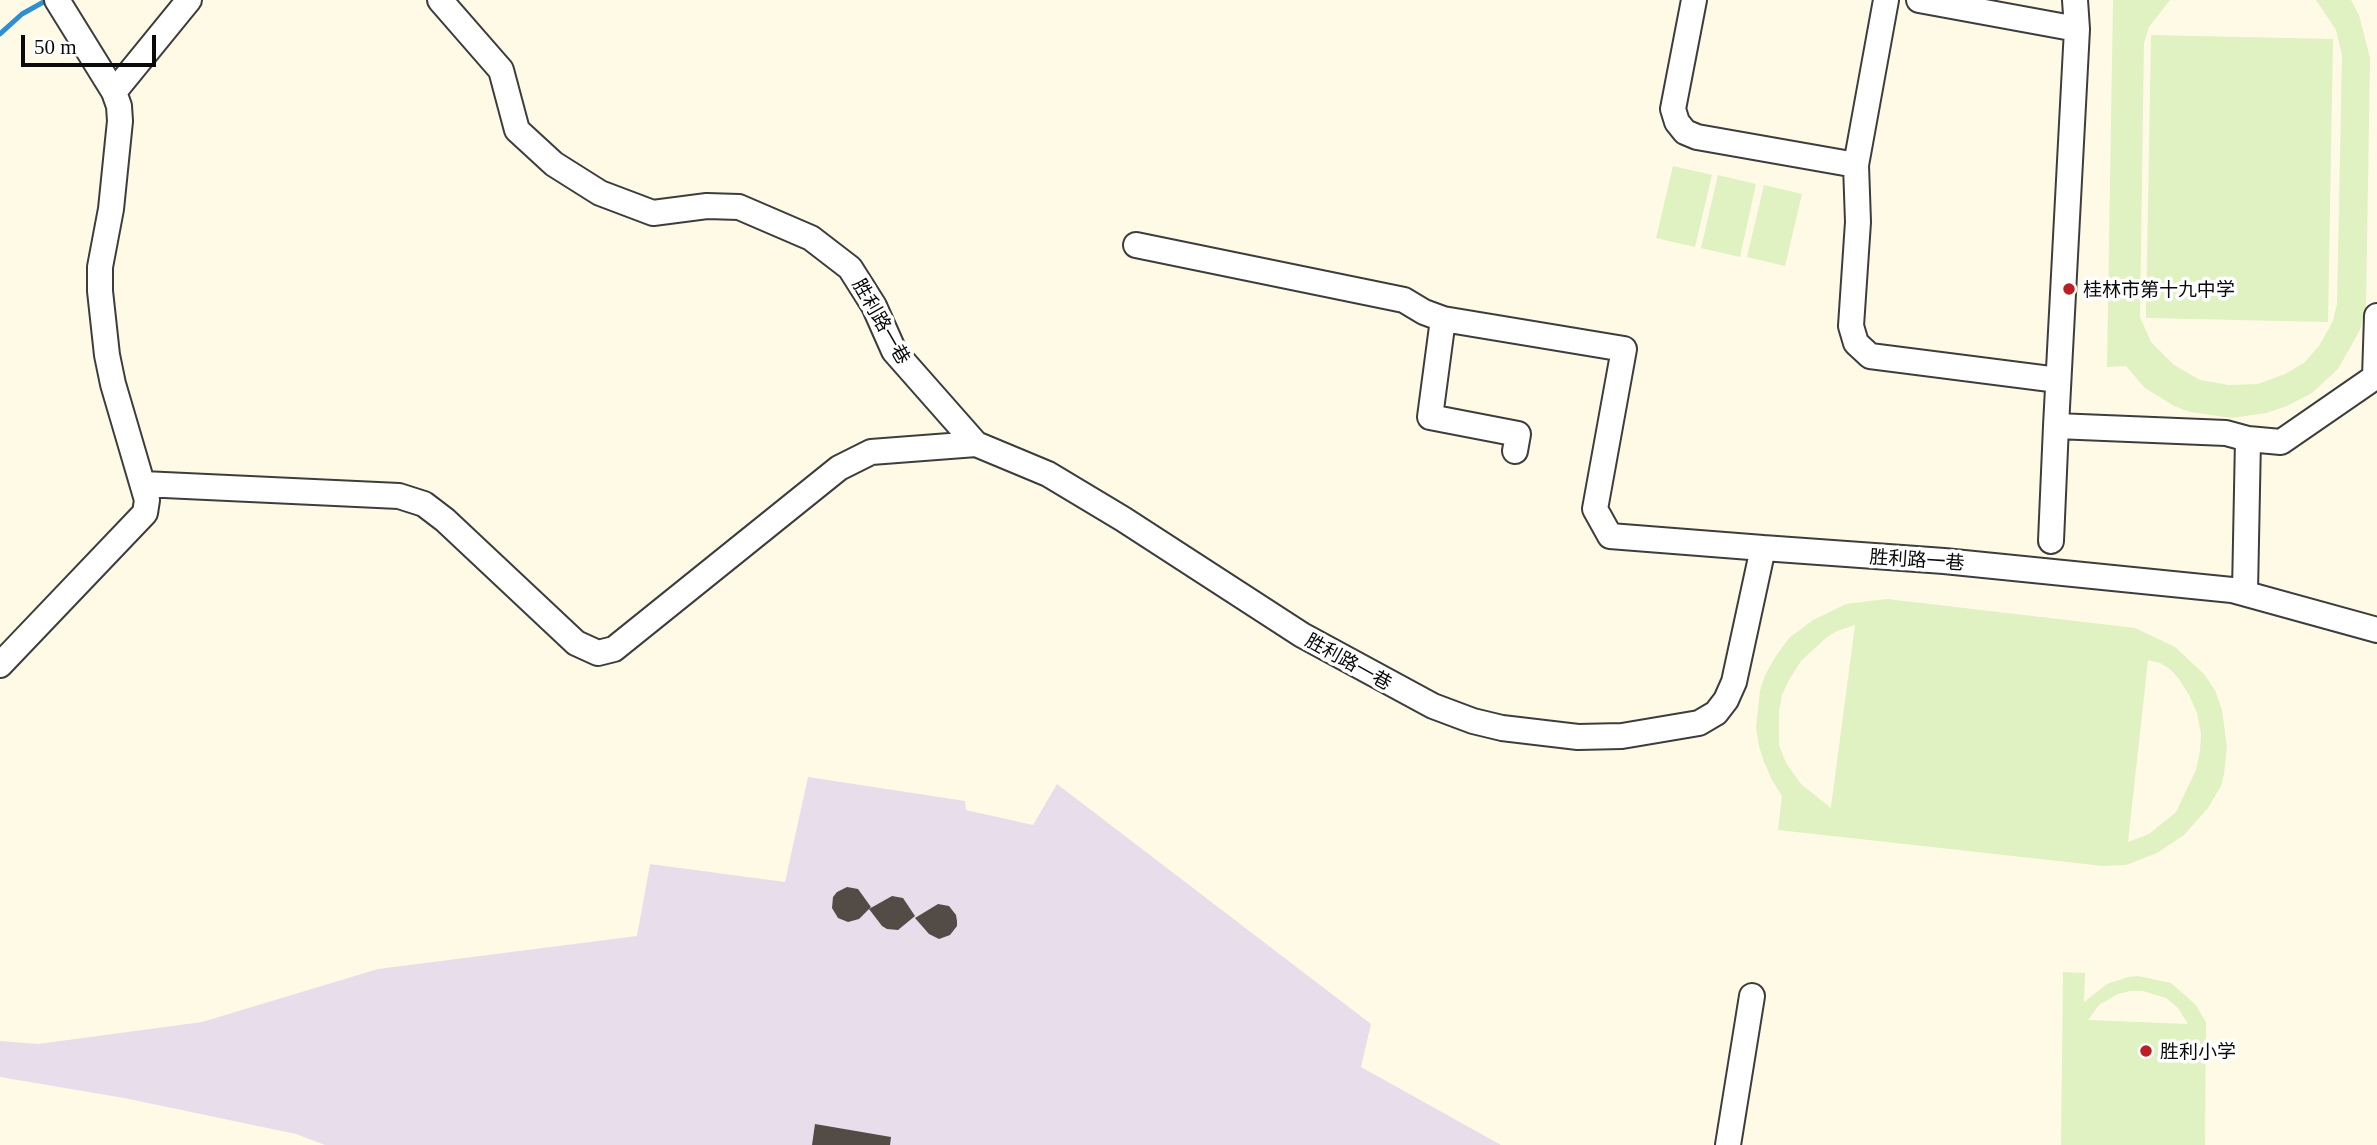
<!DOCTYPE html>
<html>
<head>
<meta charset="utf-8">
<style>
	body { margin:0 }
	#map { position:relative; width:2377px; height:1145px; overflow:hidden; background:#fffae6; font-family:Georgia,serif }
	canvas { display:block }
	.scale { position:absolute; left:21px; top:35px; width:135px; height:32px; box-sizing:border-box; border:4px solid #0a0a0a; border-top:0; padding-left:9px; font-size:21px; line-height:24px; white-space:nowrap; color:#0a0a0a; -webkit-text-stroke:5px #fff; paint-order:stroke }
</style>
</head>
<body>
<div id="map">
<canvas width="2377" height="1145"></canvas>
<div class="scale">50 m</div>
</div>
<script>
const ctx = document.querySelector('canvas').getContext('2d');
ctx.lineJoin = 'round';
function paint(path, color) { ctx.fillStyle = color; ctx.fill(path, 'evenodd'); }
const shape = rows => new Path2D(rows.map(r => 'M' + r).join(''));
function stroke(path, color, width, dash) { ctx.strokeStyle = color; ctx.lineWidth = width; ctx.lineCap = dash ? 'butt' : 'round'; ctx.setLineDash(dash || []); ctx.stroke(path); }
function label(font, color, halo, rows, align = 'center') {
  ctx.font = font + ' Georgia,"Noto Sans SC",serif'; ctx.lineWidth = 7; ctx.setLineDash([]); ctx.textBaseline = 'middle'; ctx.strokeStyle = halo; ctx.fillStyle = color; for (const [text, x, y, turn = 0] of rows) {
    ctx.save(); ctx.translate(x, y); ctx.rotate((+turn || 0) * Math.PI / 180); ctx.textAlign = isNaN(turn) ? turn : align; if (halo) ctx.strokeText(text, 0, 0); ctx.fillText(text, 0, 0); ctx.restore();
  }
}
const industrial = shape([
	[808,777,965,801,966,810,1033,825,1057,784,1371,1024,1361,1067,1501,1145,325,1145,296,1134,124,1098,0,1077,0,1041,38,1044,202,1022,378,969,637,936,650,864,785,882]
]);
const pitch = shape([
	[2113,0,2170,0,2149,27,2144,43,2140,317,2151,342,2174,365,2200,380,2229,385,2258,384,2285,374,2304,363,2319,346,2333,321,2337,304,2342,55,2336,30,2316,0,2351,0,2359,15,2370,58,2366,308,2360,330,2338,369,2312,393,2287,406,2266,413,2232,418,2190,412,2174,406,2145,388,2126,366,2107,367],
	[2151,35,2333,39,2328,322,2146,318],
	[1673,166,1712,175,1695,247,1656,238],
	[1718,175,1756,184,1740,257,1701,248],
	[1764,185,1802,194,1785,266,1747,257],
	[1887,599,2135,628,2175,647,2204,674,2215,690,2222,710,2227,747,2224,774,2221,786,2208,808,2184,835,2157,853,2126,865,2103,866,1778,830,1782,796,1772,780,1764,762,1759,746,1756,728,1760,691,1765,675,1776,656,1789,638,1813,620,1846,604],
	[1855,625,1831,807,1831,808,1801,784,1786,763,1779,745,1779,712,1782,695,1789,680,1801,661,1826,638,1837,631],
	[2148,660,2160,663,2170,669,2179,679,2189,695,2197,713,2201,734,2200,751,2196,770,2176,812,2149,834,2128,842],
	[2063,972,2085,973,2084,1002,2107,984,2128,977,2138,976,2171,983,2195,1004,2206,1022,2205,1145,2061,1145],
	[2130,991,2143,991,2166,998,2178,1008,2188,1024,2088,1020,2099,1005,2118,994]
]);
const stream = shape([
	[0,34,22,14,47,0]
]);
const building = shape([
	[847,887,858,889,871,907,859,919,848,922,838,918,832,908,833,897,837,892],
	[892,896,903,898,915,916,898,930,887,929,882,926,869,909],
	[938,904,949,906,956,915,957,921,957,926,950,935,939,939,929,934,915,918],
	[815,1124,891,1137,890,1145,812,1145]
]);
const minor = shape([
	[440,0,501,70,517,130,554,164,600,193,653,213,707,206,739,207,811,238,850,268,874,306,894,351,976,444,1048,474,1123,519,1302,635,1433,706,1473,721,1502,728,1578,737,1622,736,1699,723,1716,713,1726,700,1734,682,1763,548,1944,561,2232,590,2377,630],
	[1694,0,1673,109,1677,122,1685,132,1697,137,1856,165],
	[1886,0,1856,165,1858,222,1851,326,1856,343,1870,356,2058,380],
	[1919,0,2077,29],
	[2075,0,2077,29,2056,426,2226,433,2248,439,2245,592],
	[114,92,189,0],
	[1136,245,1404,300,1424,312,1443,319,1624,349,1595,509,1610,536,1763,548],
	[1443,319,1430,417,1518,434,1515,451],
	[2248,439,2281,442,2375,377,2377,316],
	[143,484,399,496,424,504,445,520,576,643,598,653,614,649,839,468,871,452,976,444],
	[2051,541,2056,426],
	[0,665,145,513,147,500,113,384,107,355,100,291,100,267,111,209,120,121,119,106,114,92,57,0],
	[1728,1145,1752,996]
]);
const markers = [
	[2069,289,7,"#bd1e26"],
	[2146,1051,7,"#bd1e26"]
];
const poiNames = [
	["桂林市第十九中学",2083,289],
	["胜利小学",2160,1051]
];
const streetNames = [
	["胜利路一巷",882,321,60],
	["胜利路一巷",1917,559,4],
	["胜利路一巷",1349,661,29]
];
paint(industrial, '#e8ddea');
paint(pitch, '#e0f1c2');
stroke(stream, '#2d90d2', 5);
paint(building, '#534b46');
stroke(minor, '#3d3d3d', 28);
stroke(minor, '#fff', 24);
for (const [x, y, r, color] of markers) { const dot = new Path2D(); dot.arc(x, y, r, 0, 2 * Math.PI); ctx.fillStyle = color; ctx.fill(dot); stroke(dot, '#fff', 2.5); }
label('19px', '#0a0a0a', '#fff', poiNames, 'left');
label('19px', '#0a0a0a', '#fff', streetNames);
</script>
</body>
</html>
